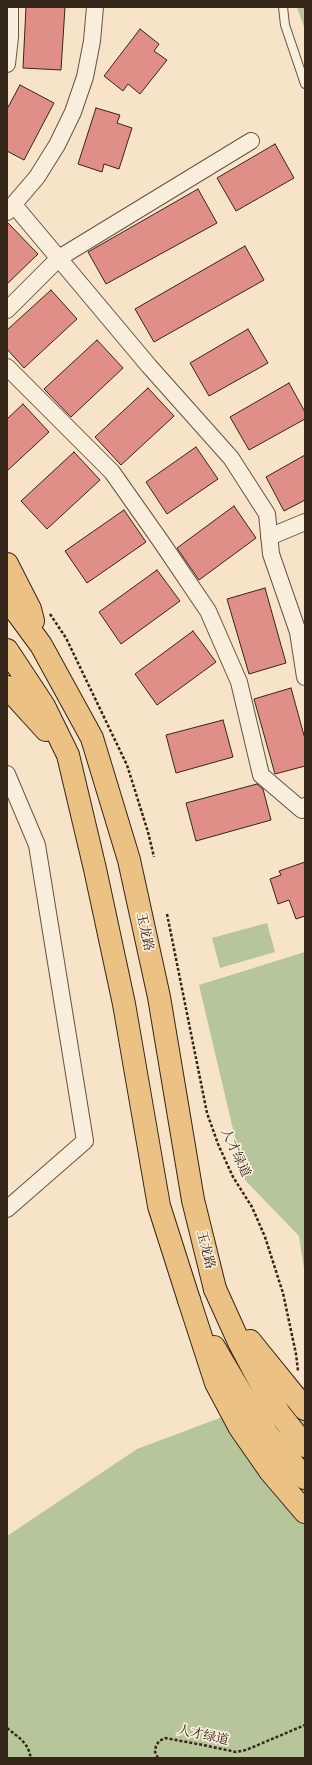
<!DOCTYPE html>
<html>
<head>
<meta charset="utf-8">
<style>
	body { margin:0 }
	#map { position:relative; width:312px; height:1765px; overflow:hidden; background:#f6e3c8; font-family:Cardo,serif }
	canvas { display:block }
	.frame { position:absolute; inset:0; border:8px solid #342619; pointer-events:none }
</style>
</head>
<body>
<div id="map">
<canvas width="312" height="1765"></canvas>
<div class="frame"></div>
</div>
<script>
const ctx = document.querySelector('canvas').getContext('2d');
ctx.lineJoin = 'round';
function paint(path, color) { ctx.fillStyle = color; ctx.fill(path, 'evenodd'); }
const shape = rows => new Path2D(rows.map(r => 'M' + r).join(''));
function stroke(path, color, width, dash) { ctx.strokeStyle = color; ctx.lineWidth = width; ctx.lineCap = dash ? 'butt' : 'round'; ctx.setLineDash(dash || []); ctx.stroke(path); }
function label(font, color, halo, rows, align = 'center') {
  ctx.font = font + ' Cardo,"Noto Serif SC",serif'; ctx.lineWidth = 3.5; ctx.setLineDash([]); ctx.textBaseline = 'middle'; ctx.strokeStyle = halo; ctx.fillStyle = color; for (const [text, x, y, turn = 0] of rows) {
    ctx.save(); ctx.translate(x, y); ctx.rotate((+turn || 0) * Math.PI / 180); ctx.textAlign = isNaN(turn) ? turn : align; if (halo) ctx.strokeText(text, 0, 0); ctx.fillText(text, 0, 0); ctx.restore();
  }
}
const green = shape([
	[297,7,305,7,305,30],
	[267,923,275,952,220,968,212,938],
	[305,952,305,1275,299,1236,245,1180,199,985],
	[305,1386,305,1758,7,1758,7,1536,137,1449]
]);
const building = shape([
	[26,7,65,7,61,70,23,68,26,7],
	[140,29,159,44,154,51,167,60,140,94,128,84,123,91,104,76,140,29],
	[20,85,54,103,24,160,7,151,7,109,20,85],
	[96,108,120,115,117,123,132,128,119,169,104,164,102,172,78,164,96,108],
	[275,144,294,178,236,211,217,178,275,144],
	[198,189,217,223,106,284,88,252,198,189],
	[7,222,38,254,7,284,7,222],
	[245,246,264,280,154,342,135,309,245,246],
	[51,290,77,319,24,368,7,349,7,330,51,290],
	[248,329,268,363,209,396,190,363,248,329],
	[97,340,123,368,71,417,44,389,97,340],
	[289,383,305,412,305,419,249,450,230,417,289,383],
	[148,388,174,416,121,465,95,437,148,388],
	[23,404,49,432,7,471,7,419,23,404],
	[196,447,218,479,167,514,146,482,196,447],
	[74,452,100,480,47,529,21,501,74,452],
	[305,455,305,500,284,511,266,477,305,455],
	[234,506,256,538,199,580,177,548,234,506],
	[124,510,146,542,87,583,65,551,124,510],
	[157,570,180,601,121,644,99,612,157,570],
	[265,588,286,663,249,674,227,599,265,588],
	[193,631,216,662,157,705,135,674,193,631],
	[291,688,305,739,305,766,275,774,254,699,291,688],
	[223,720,233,757,176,773,166,735,223,720],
	[257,784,263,789,271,820,196,841,186,803,257,784],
	[305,862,305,916,296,919,289,900,278,904,270,879,281,875,279,871,305,862]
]);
const path = shape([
	[50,614,66,638,127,765,148,832,154,857],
	[167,914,207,1113,218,1144,233,1177,252,1207,265,1237,283,1293,296,1354,298,1371],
	[7,1728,22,1740,28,1748,31,1758],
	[158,1758,155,1752,156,1746,159,1741,165,1738,203,1745,236,1752,246,1750,305,1725]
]);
const service = shape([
	[283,7,285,25,305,84]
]);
const minor = shape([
	[7,64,10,37,10,7],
	[14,205,149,366,231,458,267,514,271,554,298,632,305,677],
	[7,212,37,177,57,145,73,112,85,77,92,41,95,7],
	[7,310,59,258,251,141],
	[7,367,112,472,162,543,208,611,239,682,261,775,302,810,305,806],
	[269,537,305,522],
	[7,774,37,845,85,1141,7,1209]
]);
const primary = shape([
	[7,564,30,609,33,621],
	[7,599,41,645,92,738,129,860,159,997,193,1200,215,1289],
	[7,650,44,706,68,755,95,869,124,1004,159,1206,189,1300],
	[7,687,46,730]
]);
const trunk = shape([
	[215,1289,239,1342,258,1378,279,1413,305,1446],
	[189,1300,216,1383,240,1428,270,1471,305,1512],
	[250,1341,305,1409],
	[214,1347,241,1393,267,1434,305,1478]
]);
const streetNames = [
	["玉龙路",144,932,78],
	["人才绿道",235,1153,65],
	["玉龙路",205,1250,76],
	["人才绿道",203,1736,12]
];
paint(green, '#b7c59a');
paint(building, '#e08f88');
stroke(building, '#342619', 1);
stroke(service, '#645545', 10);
stroke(minor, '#645545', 18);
stroke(primary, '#342619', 24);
stroke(trunk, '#342619', 24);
stroke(path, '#342619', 2.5, [3, 2]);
stroke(service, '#f9eddb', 8);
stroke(minor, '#f9eddb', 16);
stroke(primary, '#ebc284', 22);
stroke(trunk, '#ebc284', 22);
label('13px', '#342619', '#f9eddb', streetNames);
</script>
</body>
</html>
